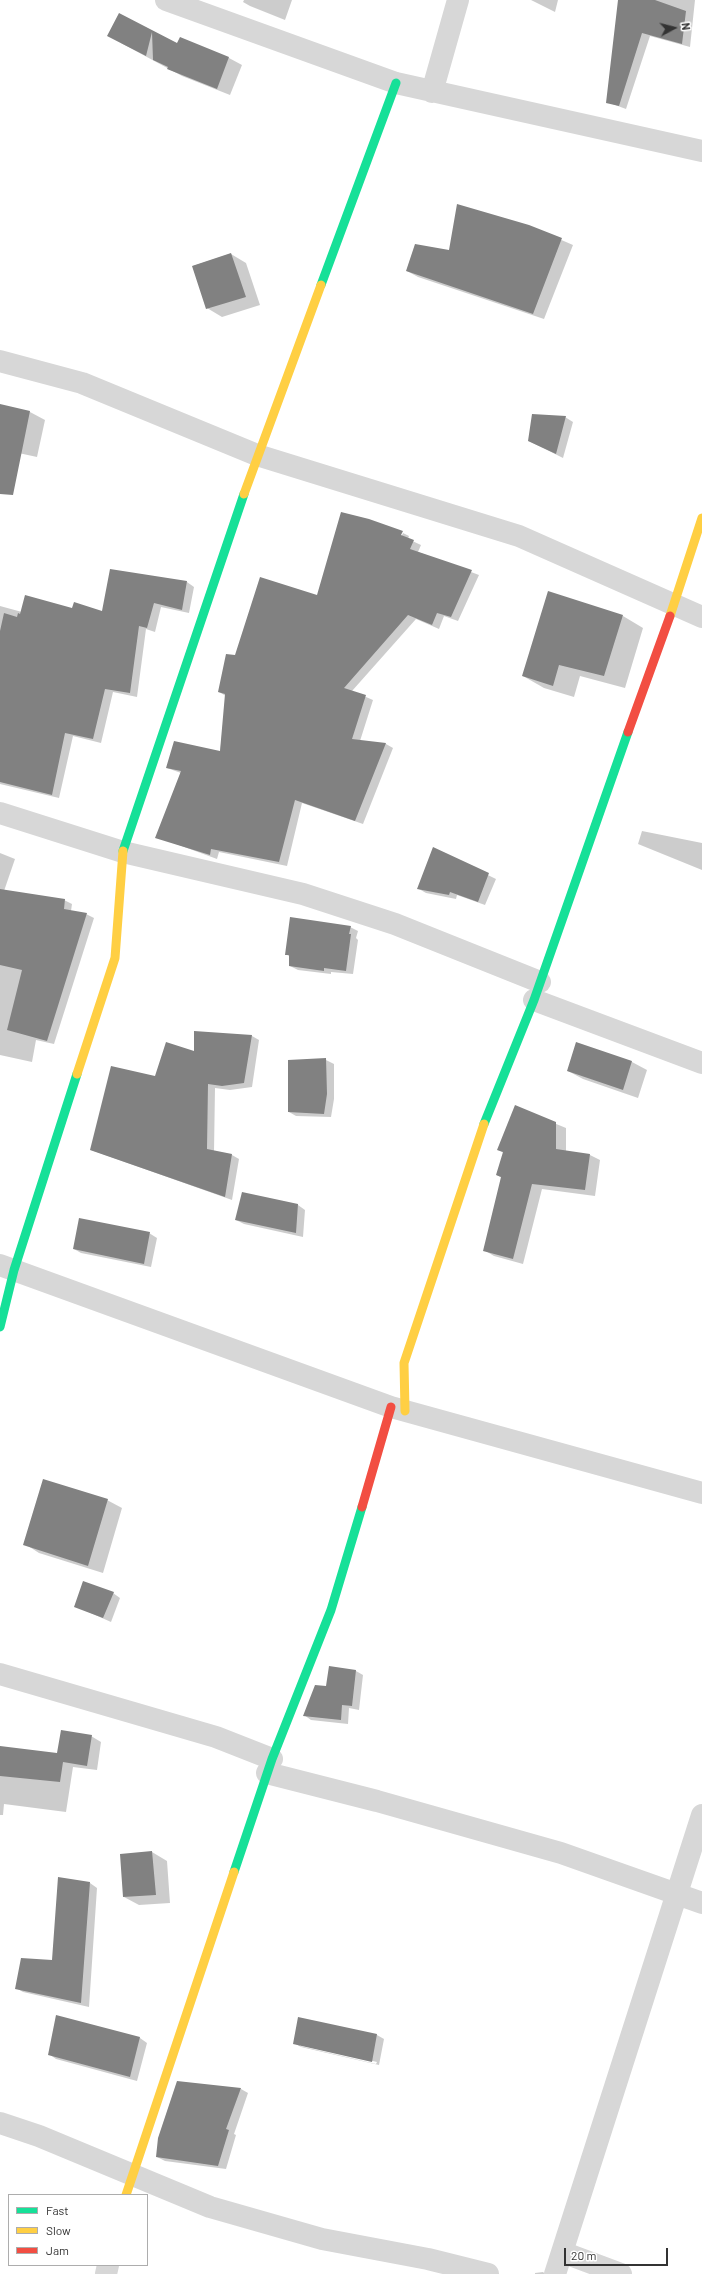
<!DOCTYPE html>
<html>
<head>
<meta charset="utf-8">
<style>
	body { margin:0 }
	#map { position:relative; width:702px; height:2274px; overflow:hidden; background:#fff; font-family:Barlow,sans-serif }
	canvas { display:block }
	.legend { position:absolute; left:8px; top:2194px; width:140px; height:72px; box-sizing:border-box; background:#fff; border:1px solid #adadad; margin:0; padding:5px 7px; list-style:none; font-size:12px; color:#333 }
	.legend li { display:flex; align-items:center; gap:8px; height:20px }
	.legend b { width:20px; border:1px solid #adadad }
	.north { position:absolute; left:654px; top:8px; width:40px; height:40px; -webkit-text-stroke:3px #fff; paint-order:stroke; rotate:83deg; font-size:11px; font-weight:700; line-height:16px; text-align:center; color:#333 }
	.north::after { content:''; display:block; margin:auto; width:14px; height:18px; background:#333; clip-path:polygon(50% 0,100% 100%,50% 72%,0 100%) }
	.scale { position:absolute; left:564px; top:2248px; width:104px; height:18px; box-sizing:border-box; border:2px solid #333; border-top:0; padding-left:5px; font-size:12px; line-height:14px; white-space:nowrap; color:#333; -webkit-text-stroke:3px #fff; paint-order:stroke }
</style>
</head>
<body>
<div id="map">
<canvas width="702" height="2274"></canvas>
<ul class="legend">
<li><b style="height:5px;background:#16e098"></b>Fast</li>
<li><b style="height:5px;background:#ffcf43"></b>Slow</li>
<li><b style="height:5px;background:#f24e42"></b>Jam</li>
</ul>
<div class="north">N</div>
<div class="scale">20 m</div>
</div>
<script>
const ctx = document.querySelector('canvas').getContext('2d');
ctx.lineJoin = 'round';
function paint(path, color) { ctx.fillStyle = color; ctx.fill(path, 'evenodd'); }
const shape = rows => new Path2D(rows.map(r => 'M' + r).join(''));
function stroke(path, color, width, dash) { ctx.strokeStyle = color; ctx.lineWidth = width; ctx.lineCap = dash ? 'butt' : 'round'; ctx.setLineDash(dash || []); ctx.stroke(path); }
const shadow = shape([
	[244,0,292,0,285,20,250,6,243,2],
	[531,0,558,0,555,12],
	[619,0,695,0,690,47,650,36,626,109,607,102],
	[119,14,178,44,180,38,229,58,242,65,230,95,182,76,121,43],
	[529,226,573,245,544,319,418,277,407,271,449,251],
	[231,254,246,263,260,305,222,317,207,308,193,266],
	[0,405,30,412,45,420,37,457,0,449],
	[565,417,573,422,563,458,529,441],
	[403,533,409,536,408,539,421,545,418,552,479,575,458,621,444,616,439,629,416,619,352,691,373,700,360,741,386,744,393,748,363,824,302,803,287,866,219,852,217,859,157,837,181,773,167,768,220,753,226,696,219,692,236,656,317,597,400,540],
	[187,582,194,587,189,613,161,607,155,632,146,629,137,697,113,692,101,743,73,736,59,798,0,784,0,606,22,612,73,609,102,613],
	[623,616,643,628,625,688,580,676,574,697,544,688,523,676],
	[642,831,702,843,702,870,638,844],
	[433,848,496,879,485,905,457,895,456,899,426,893,419,889],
	[0,853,15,859,4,891,64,900,72,904,71,911,86,914,94,918,54,1044,36,1040,32,1062,0,1055],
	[350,927,358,931,356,938,358,940,353,974,331,972,331,974,298,970,290,966,290,957,286,954],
	[195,1032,252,1036,259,1040,252,1087,230,1090,215,1088,214,1152,232,1155,239,1159,232,1200,91,1150,155,1077,195,1052],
	[577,1044,632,1062,647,1070,638,1098,583,1079,568,1071],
	[326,1060,334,1064,334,1099,331,1117,296,1116,289,1112,289,1061],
	[515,1107,566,1128,566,1152,590,1155,600,1160,595,1196,542,1189,523,1264,494,1256,484,1250,502,1178,497,1175,504,1153,498,1150],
	[298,1205,305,1210,303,1237,244,1224,236,1220],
	[149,1233,157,1238,151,1267,81,1253,74,1249],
	[107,1500,122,1508,103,1573,39,1553,25,1544],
	[113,1593,120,1598,111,1622,75,1606],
	[330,1667,356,1671,363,1675,359,1710,349,1708,348,1724,311,1720,304,1715,327,1687],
	[91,1736,101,1742,97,1770,73,1767,66,1812,4,1804,3,1815,0,1815,0,1747,58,1754],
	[152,1852,167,1861,170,1903,139,1905,124,1897],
	[90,1883,97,1888,89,2007,23,1992,16,1988,53,1961],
	[57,2017,140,2038,147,2043,137,2081,56,2059,49,2054],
	[299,2018,377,2035,384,2039,379,2065,301,2047,294,2043],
	[300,2044,377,2062,376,2064,300,2046],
	[241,2089,248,2093,234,2134,236,2135,226,2169,165,2161,157,2157],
	[543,2272,545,2274,535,2274,535,2273]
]);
const building = shape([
	[618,0,655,0,686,11,682,44,642,33,619,106,606,103],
	[119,13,177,43,180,37,229,57,217,89,167,69,168,67,153,60,152,32,146,56,107,36],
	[457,204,529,225,562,238,533,314,406,271,415,244,449,250],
	[231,253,246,297,206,309,192,266],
	[0,404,30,411,13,495,0,494],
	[532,414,566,416,556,454,528,441],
	[341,512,369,519,403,531,401,535,414,540,410,549,472,570,451,617,437,613,432,625,408,615,344,688,366,695,352,739,386,743,355,821,295,800,279,862,211,849,210,855,155,838,181,771,166,768,174,741,220,751,225,694,218,692,226,654,235,655,260,577,317,595],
	[110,569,187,581,182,610,154,603,147,628,139,626,130,693,105,689,93,739,65,733,52,795,0,782,0,631,4,613,17,617,18,613,20,614,25,595,72,608,74,602,102,611],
	[548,591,623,615,604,676,559,665,553,686,522,676],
	[433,847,489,873,478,902,450,892,449,895,417,889],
	[0,889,65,899,64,909,87,913,47,1041,7,1030,22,970,0,965],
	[290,917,351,926,349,934,351,934,346,971,324,968,324,971,289,966,289,955,285,955],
	[194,1031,252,1035,244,1083,222,1086,208,1084,207,1149,232,1154,225,1197,90,1150,111,1066,155,1076,166,1042,194,1051],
	[576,1042,632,1061,623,1090,567,1071],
	[326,1058,327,1094,324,1114,288,1112,288,1060],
	[515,1105,556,1122,556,1149,590,1154,585,1190,532,1184,513,1259,483,1251,501,1177,496,1175,503,1152,497,1150],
	[242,1192,298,1204,296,1233,235,1220],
	[79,1218,150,1232,144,1264,73,1249],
	[43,1479,108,1499,88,1566,23,1545],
	[83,1581,114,1592,103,1618,74,1607],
	[329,1666,356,1670,352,1706,342,1705,341,1720,303,1716,315,1685,326,1686],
	[61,1730,92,1735,87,1766,63,1762,60,1782,0,1776,0,1746,57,1753],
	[152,1851,156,1895,123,1897,120,1854],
	[58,1877,90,1882,81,2003,15,1989,21,1958,52,1960],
	[56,2015,140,2037,130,2077,48,2055],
	[298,2017,377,2034,372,2062,293,2044],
	[177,2081,241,2088,226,2129,229,2130,218,2166,156,2157,158,2138]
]);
const street = shape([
	[166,0,396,83,702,151],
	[432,92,458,0],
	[0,361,82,383,257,455,519,536,702,617],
	[0,813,123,852,303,894,395,924,540,982],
	[534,1000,702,1063],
	[0,1265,391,1407,702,1493],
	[0,1674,216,1737,272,1759],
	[267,1773,377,1801,561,1853,702,1903],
	[0,2123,39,2136,210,2207,322,2239,428,2259,488,2274],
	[562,2252,621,2274],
	[106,2274,108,2265],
	[555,2274,702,1815]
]);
const fast = shape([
	[321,285,396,83],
	[123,851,244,494],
	[484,1124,534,1000,628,732],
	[0,1327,14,1270,77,1074],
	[234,1872,272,1759,331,1610,362,1507]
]);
const slow = shape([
	[244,494,321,285],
	[670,616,702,518],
	[77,1074,115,958,123,851],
	[405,1411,404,1363,484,1124],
	[126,2195,234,1872]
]);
const jam = shape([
	[628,732,670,616],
	[362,1507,391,1407]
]);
paint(shadow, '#0003');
paint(building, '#818181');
stroke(street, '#d7d7d7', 22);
stroke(fast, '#16e098', 9);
stroke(slow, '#ffcf43', 9);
stroke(jam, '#f24e42', 9);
</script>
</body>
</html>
